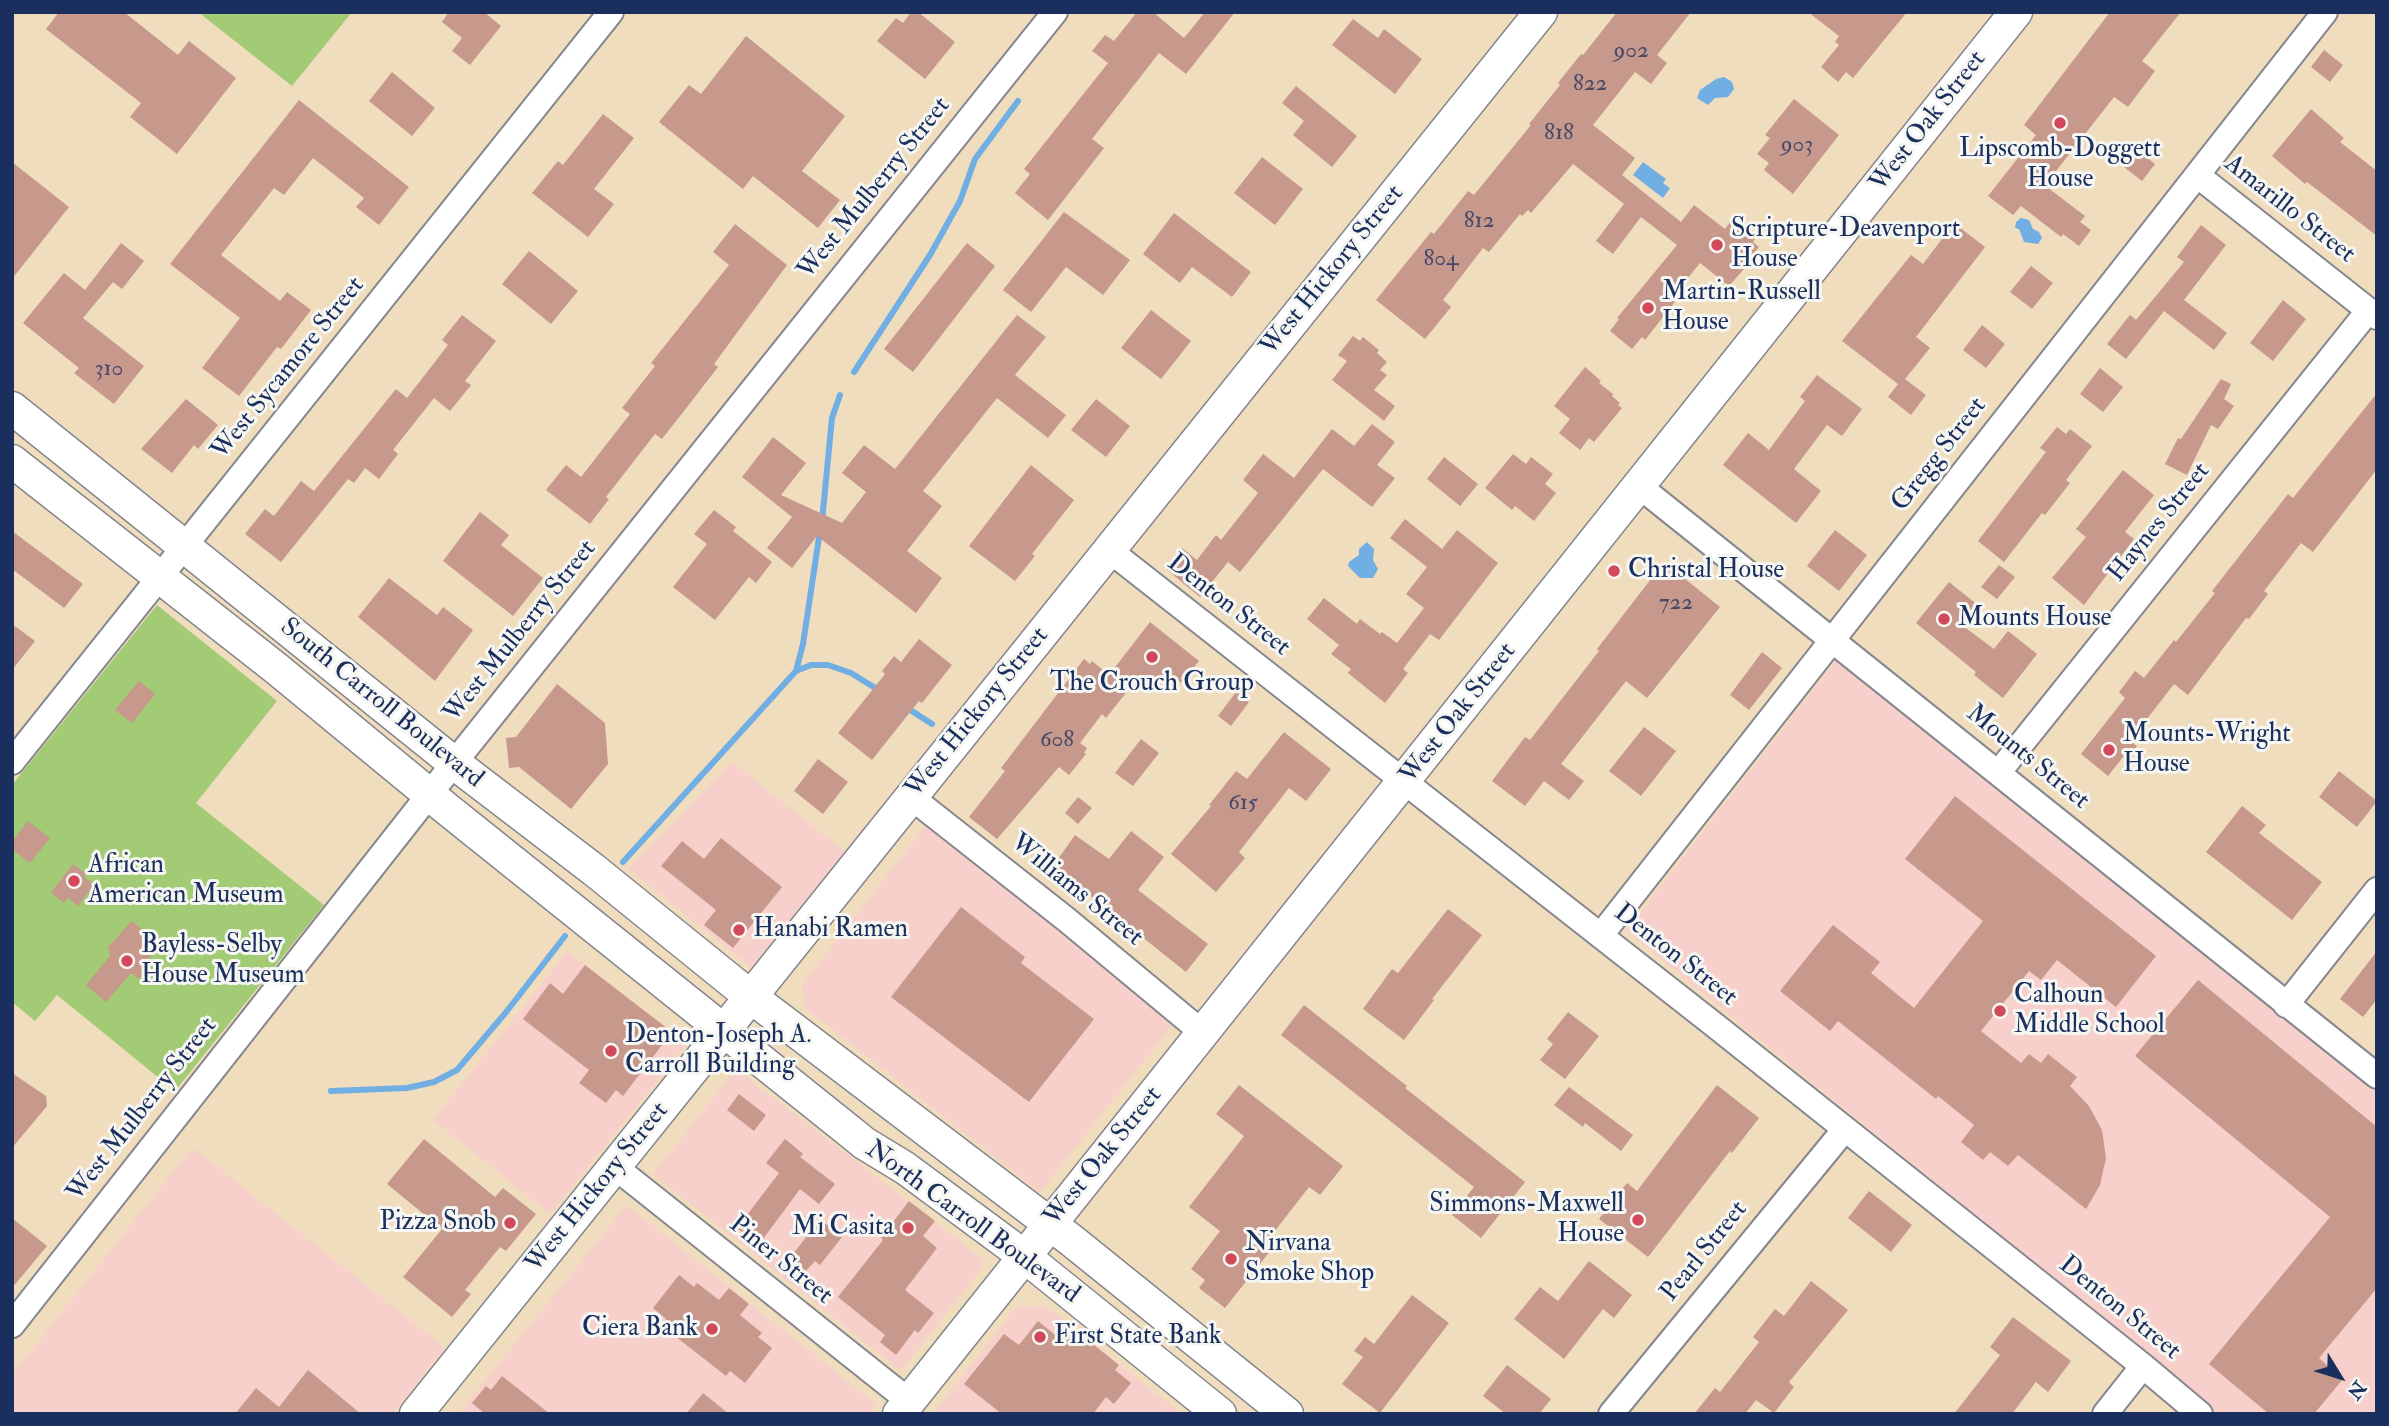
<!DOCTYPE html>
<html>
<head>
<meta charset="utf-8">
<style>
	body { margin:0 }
	#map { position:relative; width:2389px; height:1426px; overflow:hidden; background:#f0ddbd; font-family:"IM FELL Double Pica",serif }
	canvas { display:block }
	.frame { position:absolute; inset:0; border:14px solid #1b2f5e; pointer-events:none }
	.north { position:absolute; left:2305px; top:1342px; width:70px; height:70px; -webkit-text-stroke:5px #f6f6f2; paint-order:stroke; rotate:128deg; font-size:19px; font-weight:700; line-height:28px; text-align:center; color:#1b2f5e }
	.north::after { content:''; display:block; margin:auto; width:24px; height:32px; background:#1b2f5e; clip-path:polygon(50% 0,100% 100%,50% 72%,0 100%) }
</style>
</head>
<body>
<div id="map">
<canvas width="2389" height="1426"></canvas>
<div class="frame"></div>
<div class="north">N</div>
</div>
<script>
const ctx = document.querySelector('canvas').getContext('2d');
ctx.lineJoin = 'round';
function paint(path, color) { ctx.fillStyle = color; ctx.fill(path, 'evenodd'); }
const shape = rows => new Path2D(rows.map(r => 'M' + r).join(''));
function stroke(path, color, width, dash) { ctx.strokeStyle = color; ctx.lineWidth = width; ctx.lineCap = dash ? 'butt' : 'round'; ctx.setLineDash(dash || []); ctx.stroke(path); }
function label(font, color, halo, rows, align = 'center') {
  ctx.font = font + ' "IM FELL Double Pica",serif'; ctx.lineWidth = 6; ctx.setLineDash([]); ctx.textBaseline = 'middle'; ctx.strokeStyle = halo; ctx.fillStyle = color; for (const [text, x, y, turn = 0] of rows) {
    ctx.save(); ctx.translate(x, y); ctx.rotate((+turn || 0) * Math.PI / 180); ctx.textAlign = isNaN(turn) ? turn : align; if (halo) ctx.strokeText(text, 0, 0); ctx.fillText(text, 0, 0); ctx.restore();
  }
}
const built = shape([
	[1838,658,2377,1091,2377,1414,2219,1414,1626,931],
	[732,762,845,852,752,968,628,869],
	[928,823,1174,1023,1040,1192,806,1009,802,985],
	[568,951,686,1045,550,1214,433,1120],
	[736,1069,979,1256,984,1265,901,1371,653,1174],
	[195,1149,445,1348,392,1414,12,1414,12,1375,188,1153],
	[627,1205,877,1405,870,1414,458,1414],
	[1017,1306,1047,1307,1182,1414,933,1414]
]);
const green = shape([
	[198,12,352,12,292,86],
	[157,605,277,701,196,803,324,905,175,1091,57,995,35,1021,12,1002,12,785]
]);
const water = shape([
	[1724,77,1732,82,1734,89,1728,97,1715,98,1708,105,1697,98,1700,90,1716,79],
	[1643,162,1666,179,1663,183,1670,188,1663,198,1633,175],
	[2021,218,2029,220,2033,229,2039,232,2042,238,2038,244,2024,242,2019,229,2015,228,2016,222],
	[1367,542,1374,549,1373,560,1378,569,1373,578,1360,578,1348,566,1349,562,1359,555,1359,549]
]);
const stream = shape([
	[854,372,930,255,960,201,975,159,1018,101],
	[822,521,832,418,840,395],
	[796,671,803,644,820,531],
	[904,706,932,724],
	[623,862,796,671,811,665,828,665,851,673,880,691],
	[331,1091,407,1088,434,1082,457,1070,507,1011,565,936]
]);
const building = shape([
	[59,12,124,12,178,55,189,41,236,78,177,154,130,117,141,103,46,29],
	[449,12,484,12,501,26,470,65,452,51,462,38,442,22],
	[911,12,918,12,955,42,925,79,877,41,896,18,903,23],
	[1137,12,1153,12,1184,38,1205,12,1235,12,1186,74,1159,53,1092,139,1104,148,1048,220,1015,193,1030,174,1024,169,1108,63,1092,51,1105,35,1114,41],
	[1617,12,1691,12,1657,55,1667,63,1651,84,1635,72,1593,125,1635,158,1622,175,1681,222,1694,205,1725,229,1731,221,1755,239,1753,242,1759,247,1749,260,1751,261,1729,286,1700,263,1674,295,1678,298,1645,340,1642,337,1632,349,1610,331,1619,319,1617,318,1677,245,1641,217,1613,254,1596,241,1624,204,1573,164,1531,213,1528,210,1522,216,1520,214,1489,252,1483,248,1443,300,1451,307,1425,339,1376,300,1431,232,1434,234,1468,191,1474,195,1531,125,1529,124,1560,85,1558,83,1581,54,1583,55],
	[1808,12,1907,12,1853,78,1846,72,1838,82,1821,67,1839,45,1835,42,1839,36],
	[2110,12,2181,12,2142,61,2155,71,2128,107,2114,97,2049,180,2051,182,2047,187,2085,216,2080,222,2091,230,2079,246,2063,234,2061,237,2021,206,2013,215,1988,196,2036,135,2024,125],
	[1353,19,1378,38,1384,29,1422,59,1395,94,1332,45],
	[746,36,845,116,802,171,840,200,818,228,753,176,743,189,659,122,689,85,701,94],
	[2324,50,2343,65,2330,82,2311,67],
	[392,72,435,108,412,136,369,101],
	[1296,86,1357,136,1332,167,1293,135,1304,121,1282,103],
	[1794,99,1839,135,1793,194,1764,170,1769,163,1757,154,1770,138,1765,135],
	[299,100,409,187,379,225,356,207,364,198,313,158,284,195,274,188,221,255,280,301,287,292,311,310,281,349,277,347,239,396,202,368,240,318,170,264],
	[2311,109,2344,138,2340,142,2377,171,2377,236,2307,182,2305,184,2272,156],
	[603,114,634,138,594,189,614,204,588,237,532,193,558,161,563,165],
	[2137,150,2155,164,2142,181,2124,167],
	[1262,157,1303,189,1275,225,1234,193],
	[12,162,69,207,12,279],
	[1064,212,1130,260,1103,295,1066,267,1031,312,1003,290],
	[1174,213,1251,272,1232,297,1192,267,1180,283,1143,254],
	[1954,223,1985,247,1916,337,1930,348,1905,379,1926,395,1911,415,1888,397,1898,384,1842,341,1911,255,1923,264],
	[735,224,787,265,714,364,718,367,684,411,662,439,655,434,606,497,609,499,590,524,546,490,566,465,581,477,630,414,622,408,655,366,651,363,729,265,713,252],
	[2201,225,2226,245,2184,300,2227,333,2214,350,2164,311,2126,359,2107,344,2130,315,2136,320,2184,262,2177,257],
	[121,243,144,261,122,289,113,282,83,318,144,366,114,404,74,373,79,368,23,323,64,273,85,290],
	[967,243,995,266,913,372,884,349],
	[529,251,578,291,551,324,502,284],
	[2031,266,2053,283,2032,309,2010,292],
	[2283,300,2306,319,2273,361,2250,343],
	[1151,310,1191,341,1161,379,1121,348],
	[462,315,496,341,465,381,471,385,450,411,434,398,393,450,398,454,379,479,365,468,354,483,348,479,281,562,245,534,265,509,274,516,301,481,314,491,396,389,407,398,448,345,442,340],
	[1017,315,1046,337,1015,375,1066,415,1048,438,997,398,923,491,942,506,907,551,942,578,916,613,817,536,792,568,767,548,792,517,742,477,773,437,806,463,781,495,842,523,866,492,842,473,864,445,895,469],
	[1982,325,2005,344,1986,368,1963,350],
	[1353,336,1360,341,1363,337,1379,350,1377,353,1387,362,1380,370,1387,375,1374,390,1395,406,1384,421,1332,380,1347,361,1338,355],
	[1585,367,1601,381,1599,383,1613,394,1612,396,1620,403,1618,405,1622,408,1594,442,1589,438,1580,450,1559,433,1570,419,1554,406],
	[2100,368,2123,387,2103,412,2080,394],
	[1817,375,1862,409,1842,436,1827,425,1794,469,1821,491,1796,523,1723,465,1748,433,1769,450,1805,401,1800,397],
	[2221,379,2231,384,2224,399,2234,406,2218,429,2211,425,2187,475,2165,464,2178,438,2181,439],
	[2377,393,2377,469,2313,552,2301,543,2264,591,2268,594,2249,619,2246,618,2188,695,2174,684,2137,732,2141,736,2134,744,2137,746,2126,759,2123,757,2108,776,2081,754,2125,698,2119,692,2135,671,2144,678,2174,640,2176,642,2215,593,2212,591,2288,494,2293,498],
	[186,399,218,425,198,449,194,445,172,473,141,449],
	[1096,399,1130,426,1106,457,1071,430],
	[1372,424,1395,442,1377,465,1395,478,1372,507,1323,469,1240,572,1228,562,1200,597,1166,569,1182,548,1197,560,1216,535,1221,540,1258,493,1243,480,1263,454,1294,478,1332,429,1354,446],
	[2057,427,2066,434,2070,429,2092,446,2066,480,2070,483,2045,515,2042,513,2004,562,1978,541,2046,452,2040,448],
	[1513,454,1526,464,1531,457,1553,474,1545,484,1556,493,1534,521,1515,506,1512,510,1485,488],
	[1444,457,1478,484,1460,506,1427,479],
	[1031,465,1074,500,1032,554,1035,556,1015,581,969,546],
	[2123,470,2154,495,2125,532,2134,539,2084,605,2052,578,2086,537,2076,529],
	[714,510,736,527,733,531,772,562,756,583,749,577,715,620,673,587,707,544,694,534],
	[480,512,509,535,501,545,543,578,513,616,443,561],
	[1405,519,1442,549,1457,530,1498,563,1439,640,1430,634,1403,669,1408,673,1385,703,1348,673,1351,669,1331,654,1339,645,1307,619,1324,598,1357,624,1360,619,1380,634,1382,632,1397,643,1424,608,1406,594,1427,567,1390,538],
	[1835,530,1867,555,1839,591,1807,566],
	[12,531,83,584,64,608,12,569],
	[1664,562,1720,607,1647,698,1626,681,1561,764,1584,781,1569,800,1544,781,1525,806,1492,781,1525,737,1530,740,1599,651,1597,649],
	[1999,565,2015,577,1997,599,1981,587],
	[389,578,437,615,443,607,473,630,435,681,358,617],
	[1949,582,1979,606,1963,626,1994,649,2008,631,2037,654,2003,698,1974,675,1976,672,1916,623],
	[1150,622,1199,661,1181,683,1168,672,1159,684,1155,681,1149,689,1137,679,1106,718,1102,714,1080,743,1087,748,1084,753,1086,754,1069,775,1059,767,997,839,969,817,1005,771,1001,768,1084,659,1090,664,1092,661,1109,675],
	[12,624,35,641,12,670],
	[919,639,952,665,922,703,919,701,872,760,838,733,885,674,882,671,894,656,901,662],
	[1762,652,1782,668,1749,710,1730,695],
	[139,681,155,694,132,723,115,710],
	[557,684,605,723,608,764,571,809,519,767,509,768,506,738,516,737],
	[1236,692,1249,702,1231,726,1218,716],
	[1644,727,1676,751,1641,796,1609,771],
	[1284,732,1331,769,1306,801,1289,788,1239,852,1245,858,1216,892,1171,854,1211,806,1209,805,1236,771,1247,779],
	[1141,739,1159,753,1133,786,1115,773],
	[818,759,848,782,823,814,794,791],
	[2339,771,2377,801,2357,827,2319,797],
	[1955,796,2156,956,2116,1007,2057,960,2041,980,2029,971,1981,1031,2021,1063,2029,1054,2041,1063,2048,1054,2077,1077,2070,1086,2089,1106,2102,1130,2106,1158,2100,1185,2086,1209,2018,1155,2008,1166,1990,1152,1983,1160,1961,1142,1974,1125,1938,1096,1936,1099,1838,1021,1830,1031,1780,991,1833,925,1880,962,1871,973,1914,1008,1983,921,1905,859],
	[1078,797,1092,808,1078,824,1065,813],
	[2242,806,2266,825,2259,833,2322,882,2292,920,2206,852],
	[28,821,50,838,30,863,12,849,12,842],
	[1131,831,1164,857,1138,890,1208,944,1186,972,1053,866,1075,835,1109,859],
	[721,838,782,887,733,948,704,925,716,910,661,866,682,841,704,859],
	[73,864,86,874,84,877,94,885,78,906,68,898,64,903,51,893],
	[961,907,1025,957,1021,963,1094,1019,1029,1102,891,997],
	[1448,909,1482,935,1432,999,1434,1000,1404,1040,1363,1009,1392,969,1398,973],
	[132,921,160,944,148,960,152,963,139,979,131,973,106,1002,86,985,110,956,108,947],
	[2377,951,2377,999,2363,1017,2340,999],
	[585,965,672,1032,623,1096,616,1090,606,1103,579,1083,589,1070,523,1019,550,983,563,994],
	[2198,980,2377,1127,2377,1288,2319,1358,2343,1379,2314,1414,2269,1414,2209,1364,2330,1217,2135,1056],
	[1304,1005,1407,1086,1405,1088,1525,1182,1481,1238,1452,1215,1474,1187,1281,1035],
	[1568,1012,1599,1036,1565,1079,1540,1060,1553,1044,1547,1039],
	[12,1073,46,1096,47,1106,12,1148],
	[1239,1085,1343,1166,1320,1195,1309,1187,1264,1245,1271,1250,1225,1308,1199,1288,1205,1280,1191,1269,1220,1231,1189,1207,1244,1136,1216,1114],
	[1717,1085,1759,1118,1732,1153,1730,1151,1648,1257,1599,1219,1627,1183,1637,1191],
	[1569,1087,1633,1135,1621,1151,1585,1123,1583,1127,1554,1105],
	[739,1094,766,1115,754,1131,727,1110],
	[424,1139,495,1197,503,1188,536,1214,506,1251,500,1247,465,1290,471,1294,452,1317,403,1277,442,1229,387,1184],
	[785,1139,803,1154,800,1157,835,1184,819,1204,800,1189,763,1239,749,1228,745,1234,731,1224,741,1211,747,1215,779,1173,766,1163],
	[1869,1191,1912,1225,1891,1252,1848,1218],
	[909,1201,935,1221,923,1236,937,1248,905,1290,934,1313,918,1333,915,1330,896,1355,880,1342,885,1335,838,1297,883,1240,881,1238],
	[12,1218,47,1246,12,1288],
	[820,1219,842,1237,820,1265,815,1261,806,1271,790,1258],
	[1589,1261,1632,1295,1614,1318,1603,1309,1564,1359,1514,1319,1540,1287,1558,1301],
	[679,1275,694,1287,697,1283,719,1300,729,1288,749,1304,740,1315,762,1333,758,1337,772,1348,745,1383,730,1371,726,1376,661,1325,666,1319,653,1308],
	[1811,1281,1848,1310,1789,1382,1794,1387,1774,1413,1756,1400,1745,1414,1694,1414,1715,1388,1720,1392,1759,1342,1753,1337,1775,1309,1784,1316],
	[1412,1295,1449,1323,1380,1413,1342,1384,1363,1357,1354,1351,1365,1337,1374,1344],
	[2013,1317,2071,1361,2048,1392,2036,1382,2012,1414,1954,1414,2000,1355,1990,1347],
	[1038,1321,1054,1334,1074,1329,1119,1365,1115,1370,1131,1383,1114,1404,1106,1397,1093,1414,1002,1414,964,1384,1004,1334,1019,1345],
	[1507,1365,1551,1399,1539,1414,1506,1414,1483,1396],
	[308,1370,361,1414,235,1414,256,1388,279,1407],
	[502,1376,550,1414,485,1414,472,1403,486,1386,491,1390],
	[703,1393,729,1414,686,1414]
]);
const minor = shape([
	[2197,175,2377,317],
	[1639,486,2377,1076],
	[1109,550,1717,1027,2143,1366,2200,1414],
	[12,762,611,12],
	[1998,773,2369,310],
	[911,797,1067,920,1203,1033],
	[1601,935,2325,12],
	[2286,1005,2377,890],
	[615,1167,909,1401],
	[12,1325,454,763,1055,12],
	[1611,1414,1845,1129],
	[2105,1414,2143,1366]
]);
const major = shape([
	[12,408,454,763,594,870,751,997,1071,1240,1287,1414],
	[12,461,277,669,447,809,848,1130,864,1143,905,1168,1024,1256,1220,1414],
	[416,1414,1541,12],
	[899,1414,2016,12]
]);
const markers = [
	[2060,123,7,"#d1495b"],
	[1717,245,7,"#d1495b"],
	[1648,308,7,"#d1495b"],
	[1614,571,7,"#d1495b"],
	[1944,619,7,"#d1495b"],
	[1152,657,7,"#d1495b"],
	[2109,750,7,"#d1495b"],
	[74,881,7,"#d1495b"],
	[739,930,7,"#d1495b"],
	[127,961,7,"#d1495b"],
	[2000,1011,7,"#d1495b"],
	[611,1051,7,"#d1495b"],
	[1638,1220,7,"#d1495b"],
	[510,1223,7,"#d1495b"],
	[908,1228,7,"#d1495b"],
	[1231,1259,7,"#d1495b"],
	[712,1329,7,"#d1495b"],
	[1040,1337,7,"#d1495b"]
];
const numberNames = [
	["902",1631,52],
	["822",1590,85],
	["818",1559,134],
	["903",1797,146],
	["812",1479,222],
	["804",1441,260],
	["310",109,370],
	["722",1676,604],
	["608",1057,741],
	["615",1243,804]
];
const streetNames = [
	["West Oak Street",1929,122,-52],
	["West Mulberry Street",875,189,-51],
	["Amarillo Street",2289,210,38],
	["West Hickory Street",1333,271,-51],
	["West Sycamore Street",289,369,-51],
	["Gregg Street",1940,455,-52],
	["Haynes Street",2160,523,-51],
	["Denton Street",1228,606,38],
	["West Mulberry Street",521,632,-51],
	["South Carroll Boulevard",381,704,39],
	["West Hickory Street",978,713,-51],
	["West Oak Street",1459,714,-52],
	["Mounts Street",2027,758,39],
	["Williams Street",1076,891,39],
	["Denton Street",1675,956,38],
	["West Mulberry Street",143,1110,-52],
	["West Oak Street",1104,1157,-51],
	["West Hickory Street",598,1188,-51],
	["North Carroll Boulevard",972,1223,36],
	["Pearl Street",1705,1252,-51],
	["Piner Street",780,1261,39],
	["Denton Street",2119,1309,39]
];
const poiNames = [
	["Lipscomb-Doggett",2060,150,"center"],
	["House",2060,180,"center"],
	["Scripture-Deavenport",1731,230],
	["House",1731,260],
	["Martin-Russell",1662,293],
	["House",1662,323],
	["Christal House",1628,571],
	["Mounts House",1958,619],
	["The Crouch Group",1152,684,"center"],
	["Mounts-Wright",2123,735],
	["House",2123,765],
	["African",88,866],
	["American Museum",88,896],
	["Hanabi Ramen",753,930],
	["Bayless-Selby",141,946],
	["House Museum",141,976],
	["Calhoun",2014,996],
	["Middle School",2014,1026],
	["Denton-Joseph A.",625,1036],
	["Carroll Building",625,1066],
	["Simmons-Maxwell",1624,1205,"right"],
	["House",1624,1235,"right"],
	["Pizza Snob",496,1223,"right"],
	["Mi Casita",894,1228,"right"],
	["Nirvana",1245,1244],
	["Smoke Shop",1245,1274],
	["Ciera Bank",698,1329,"right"],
	["First State Bank",1054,1337]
];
paint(built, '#f7d0cb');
paint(green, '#a3ca75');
paint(water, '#71aee3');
stroke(stream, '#71aee3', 6);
paint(building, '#c7988c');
stroke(minor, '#86868e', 28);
stroke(major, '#86868e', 35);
stroke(minor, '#fff', 24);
stroke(major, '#fff', 32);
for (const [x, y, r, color] of markers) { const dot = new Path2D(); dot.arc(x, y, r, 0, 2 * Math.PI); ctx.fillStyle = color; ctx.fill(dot); stroke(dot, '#f6f6f2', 2.5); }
label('23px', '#46496a', null, numberNames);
label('26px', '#1b2f5e', '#f6f6f2', streetNames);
label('26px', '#1b2f5e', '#f6f6f2', poiNames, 'left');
</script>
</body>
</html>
